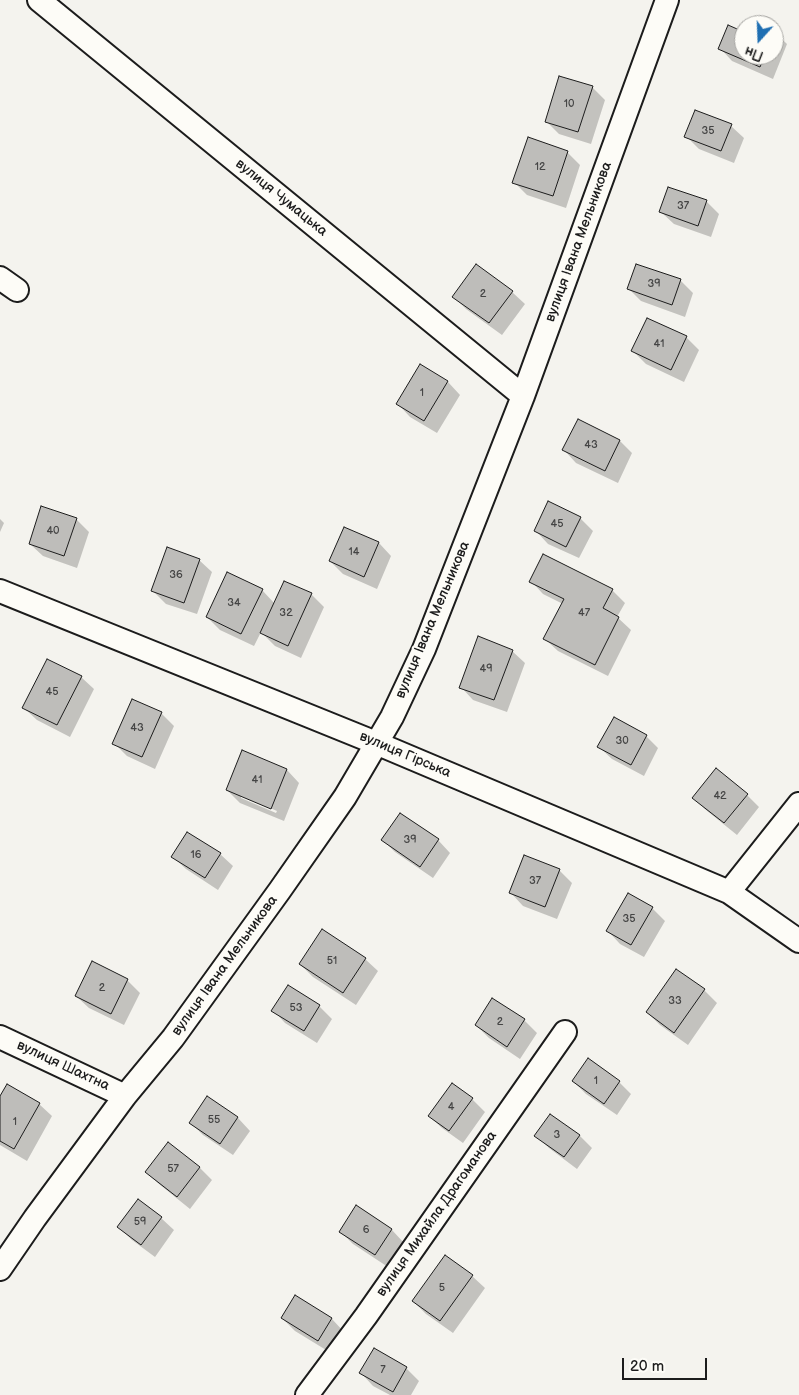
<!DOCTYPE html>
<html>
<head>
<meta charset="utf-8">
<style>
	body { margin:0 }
	#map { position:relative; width:799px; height:1395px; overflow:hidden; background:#f4f3ee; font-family:"Balsamiq Sans",sans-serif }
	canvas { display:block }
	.north { position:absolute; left:734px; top:15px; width:50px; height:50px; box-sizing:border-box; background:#fdfcf7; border:1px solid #a3a29f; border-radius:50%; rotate:200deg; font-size:14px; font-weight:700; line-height:20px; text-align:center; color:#1c1c1c }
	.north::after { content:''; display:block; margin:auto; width:18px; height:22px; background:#1f6fb2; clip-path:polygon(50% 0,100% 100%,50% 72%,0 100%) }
	.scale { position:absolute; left:622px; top:1358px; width:85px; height:22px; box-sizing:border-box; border:2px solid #1c1c1c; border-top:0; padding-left:6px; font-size:15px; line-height:18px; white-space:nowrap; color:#1c1c1c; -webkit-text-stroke:4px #fdfcf7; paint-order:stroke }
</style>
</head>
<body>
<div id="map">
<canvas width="799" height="1395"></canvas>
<div class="north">Пн</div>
<div class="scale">20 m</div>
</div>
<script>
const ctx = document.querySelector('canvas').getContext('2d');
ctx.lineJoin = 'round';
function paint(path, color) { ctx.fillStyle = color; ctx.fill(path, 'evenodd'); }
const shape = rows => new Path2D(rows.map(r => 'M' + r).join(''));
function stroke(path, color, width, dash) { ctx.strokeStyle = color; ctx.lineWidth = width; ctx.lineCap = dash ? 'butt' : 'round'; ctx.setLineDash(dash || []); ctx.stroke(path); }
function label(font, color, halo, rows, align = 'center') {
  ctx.font = font + ' "Balsamiq Sans",sans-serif'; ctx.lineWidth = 4.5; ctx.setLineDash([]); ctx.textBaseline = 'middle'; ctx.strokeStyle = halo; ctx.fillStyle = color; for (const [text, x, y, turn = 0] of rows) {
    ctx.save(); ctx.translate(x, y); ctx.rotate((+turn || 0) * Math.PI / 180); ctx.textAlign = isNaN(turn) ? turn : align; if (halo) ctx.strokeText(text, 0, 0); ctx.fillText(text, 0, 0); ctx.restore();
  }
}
const shadow = shape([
	[774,31,787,44,773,79,732,61,720,48,744,34,744,55,774,55],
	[592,87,605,100,591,144,559,134,546,121],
	[731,126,744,138,734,163,699,149,686,136],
	[567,152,580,165,566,208,527,195,514,182],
	[706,201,719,214,711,237,674,224,661,212],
	[680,280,693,293,685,317,641,301,629,289],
	[512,292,525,304,502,335,466,309,454,297],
	[648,320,686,337,699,350,684,382,646,364,633,351],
	[421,366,448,382,460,395,437,433,410,417,398,404],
	[620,441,632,453,618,483,576,463,564,450],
	[580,518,593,531,579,558,548,544,536,531],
	[0,519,4,523,0,532],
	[76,519,89,532,77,568,43,556,30,544],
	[344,528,379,543,391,556,377,589,343,574,330,561],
	[199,560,212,572,197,614,166,604,153,591],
	[531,581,612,590,625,603,617,617,631,630,608,676,558,651,545,639,563,604,543,594],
	[262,590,275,604,311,594,324,607,301,658,275,646,261,632,254,646,220,630,207,617],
	[512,651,525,663,507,712,473,700,461,687],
	[81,677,94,689,70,737,37,720,24,708],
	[161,713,174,726,155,769,127,756,114,743],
	[646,736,658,748,644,776,612,759,599,747],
	[243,752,287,770,299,783,284,821,240,803,227,790],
	[241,795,277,811,276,813,241,798],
	[747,795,759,807,737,835,706,810,694,798],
	[383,840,438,840,450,853,433,878,395,852],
	[220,854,233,866,218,890,186,869,173,857],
	[559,870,572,883,557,919,523,906,511,893],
	[652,908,665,921,644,957,620,944,608,931],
	[365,959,378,971,356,1005,313,977,300,964],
	[93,963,127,980,140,993,124,1025,89,1008,76,996],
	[677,971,704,990,717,1003,688,1045,660,1025,647,1012],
	[288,986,319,1006,332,1019,317,1043,285,1023,273,1010],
	[493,1000,524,1020,537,1033,520,1059,489,1038,476,1025],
	[573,1081,619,1082,631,1094,617,1115,586,1094],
	[452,1085,472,1099,485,1112,463,1143,442,1128,429,1116],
	[0,1098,39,1104,52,1116,27,1161,0,1145],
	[208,1098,238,1118,250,1131,233,1155,203,1135,191,1123],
	[536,1135,579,1135,592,1148,577,1169,549,1148],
	[200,1168,212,1180,190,1209,159,1184,146,1172],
	[357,1207,392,1230,404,1243,388,1267,353,1244,340,1231],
	[161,1218,174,1230,155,1257,132,1240,119,1227],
	[472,1276,485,1288,453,1333,426,1314,413,1301],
	[295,1297,332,1319,344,1332,331,1353,295,1331,282,1318],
	[374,1350,406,1368,419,1381,411,1395,390,1395,373,1386,361,1373]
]);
const building = shape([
	[728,25,744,32,744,55,765,55,760,67,718,49,728,25],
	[559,76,593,86,578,132,545,122,559,76],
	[695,110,732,124,721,151,684,137,695,110],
	[528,137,568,151,553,196,512,183,528,137],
	[668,187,707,200,698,226,659,212,668,187],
	[476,264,513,291,489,323,452,297,476,264],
	[636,264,681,279,672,305,627,289,636,264],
	[647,318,687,336,671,370,631,351,647,318],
	[420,364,448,381,424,421,396,404,420,364],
	[578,419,620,440,605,471,562,450,578,419],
	[548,501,581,517,566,547,534,531,548,501],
	[41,506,77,518,64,556,29,544,41,506],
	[344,527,379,542,364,577,329,561,344,527],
	[167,547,200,559,184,603,151,591,167,547],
	[543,554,613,589,603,608,619,617,595,665,543,639,564,599,529,582,543,554],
	[227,572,263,589,241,634,206,617,227,572],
	[284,581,312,593,288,646,260,633,284,581],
	[478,636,513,650,494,700,459,688,478,636],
	[47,659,82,676,57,725,22,708,47,659],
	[132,699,162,712,142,757,112,744,132,699],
	[614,717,647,735,631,765,597,747,614,717],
	[242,750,287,769,271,809,226,790,242,750],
	[716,768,748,794,724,823,692,798,716,768],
	[400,813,439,839,420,867,381,840,400,813],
	[187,832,221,853,205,878,171,857,187,832],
	[524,855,560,869,545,907,509,893,524,855],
	[628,893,653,907,631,945,606,931,628,893],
	[322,929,366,958,343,993,299,964,322,929],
	[92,961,128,979,111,1014,75,996,92,961],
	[676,969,705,989,674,1033,646,1012,676,969],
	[288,985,320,1005,304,1031,271,1011,288,985],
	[492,998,525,1019,507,1047,475,1025,492,998],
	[588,1058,620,1081,604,1104,572,1081,588,1058],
	[452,1083,473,1098,449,1131,428,1116,452,1083],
	[7,1084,40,1103,14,1149,0,1141,0,1096,7,1084],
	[207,1096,238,1117,220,1144,189,1123,207,1096],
	[550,1114,580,1135,564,1157,534,1136,550,1114],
	[168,1142,200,1167,177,1197,145,1172,168,1142],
	[138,1199,162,1217,141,1245,117,1227,138,1199],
	[356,1205,392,1229,375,1255,339,1232,356,1205],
	[445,1255,473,1275,440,1321,412,1301,445,1255],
	[295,1295,332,1318,318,1341,281,1318,295,1295],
	[374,1348,407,1367,393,1392,359,1373,374,1348]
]);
const minor = shape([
	[39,0,523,396],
	[0,278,17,290],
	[0,591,376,743,729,892,799,941],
	[729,892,799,804],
	[0,1037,125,1096],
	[0,1269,35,1218,125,1096,173,1038,280,890,345,797,392,717,424,649,523,396,667,0],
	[307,1395,366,1316,565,1032]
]);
const numberNames = [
	["10",569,104],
	["35",708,131],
	["12",540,167],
	["37",683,206],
	["39",654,284],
	["2",483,294],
	["41",659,344],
	["1",422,393],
	["43",591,445],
	["45",557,524],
	["40",53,531],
	["14",354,552],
	["36",176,575],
	["34",234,603],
	["32",286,613],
	["47",584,613],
	["49",486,669],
	["45",52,692],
	["43",137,728],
	["30",622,741],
	["41",257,780],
	["42",720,796],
	["39",410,840],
	["16",196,855],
	["37",535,881],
	["35",629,919],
	["51",332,961],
	["2",102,988],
	["33",675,1001],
	["53",296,1008],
	["2",500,1022],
	["1",596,1081],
	["4",451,1107],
	["55",214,1120],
	["1",15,1122],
	["3",557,1135],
	["57",173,1169],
	["59",140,1222],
	["6",366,1230],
	["5",442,1288],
	["7",383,1370]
];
const streetNames = [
	["вулиця Чумацька",281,198,39],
	["вулиця Івана Мельникова",579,242,-70],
	["вулиця Івана Мельникова",433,620,-67],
	["вулиця Гірська",405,755,23],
	["вулиця Івана Мельникова",225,966,-54],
	["вулиця Шахтна",63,1066,25],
	["вулиця Михайла Драгоманова",437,1214,-55]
];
paint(shadow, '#0003');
paint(building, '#bebdba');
stroke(building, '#1c1c1c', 1);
stroke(minor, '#1c1c1c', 26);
stroke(minor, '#fdfcf7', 22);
label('11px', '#444', null, numberNames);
label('14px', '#1c1c1c', '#fdfcf7', streetNames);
</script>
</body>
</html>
